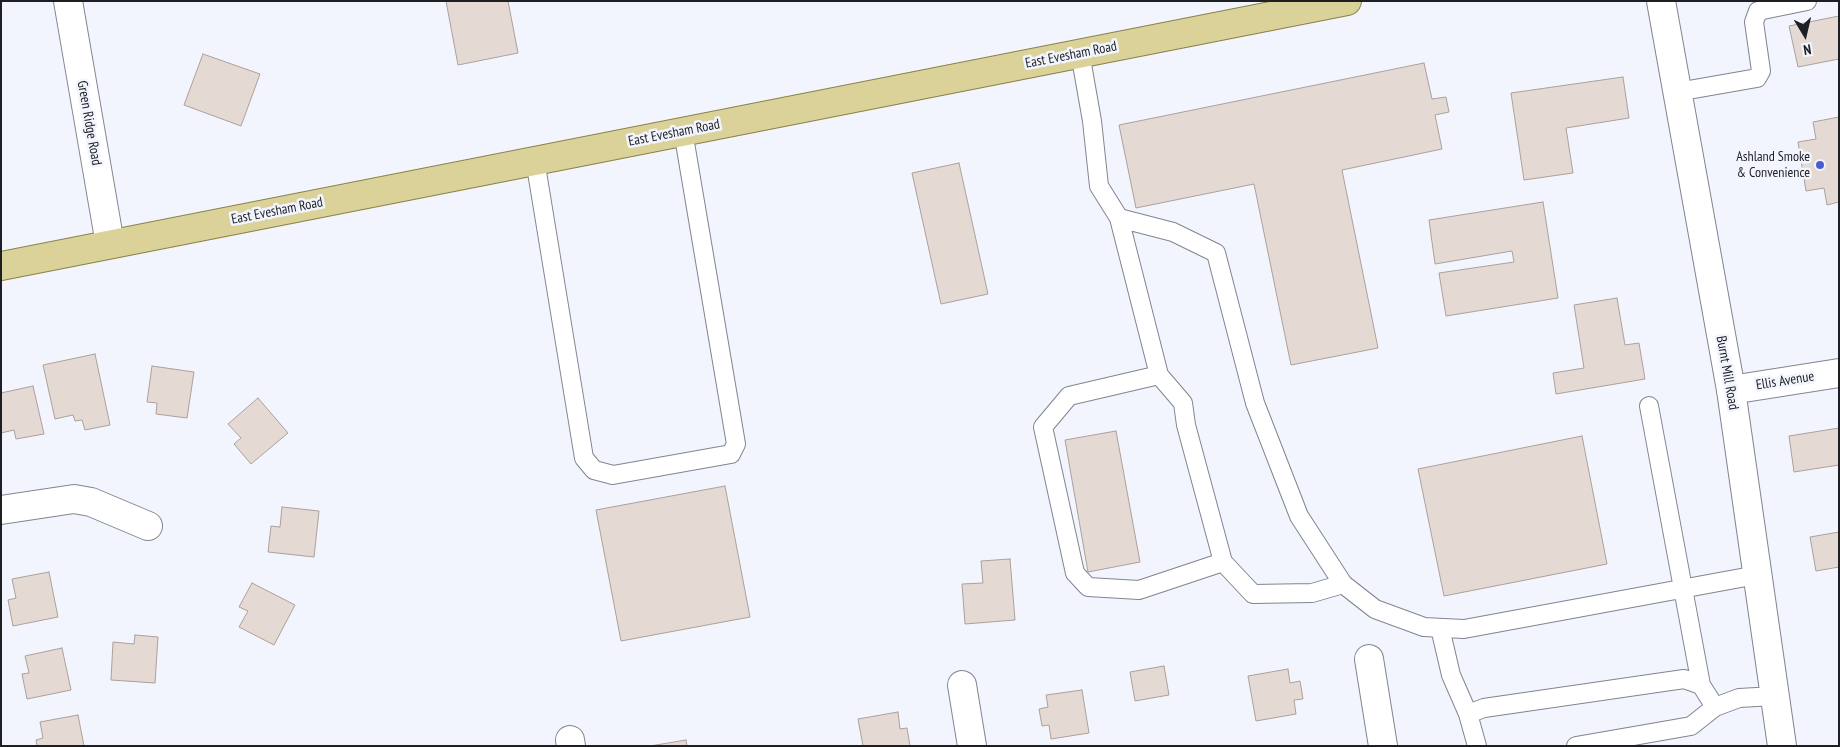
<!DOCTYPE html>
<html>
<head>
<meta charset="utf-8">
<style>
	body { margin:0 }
	#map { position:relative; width:1840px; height:747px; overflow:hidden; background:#f2f5fe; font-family:"PT Sans Narrow",sans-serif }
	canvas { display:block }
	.frame { position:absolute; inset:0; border:2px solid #1e1f23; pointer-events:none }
	.north { position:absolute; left:1780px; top:10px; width:50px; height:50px; -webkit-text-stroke:4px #f2f5fe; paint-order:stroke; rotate:171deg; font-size:14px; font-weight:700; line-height:20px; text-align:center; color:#1e1f23 }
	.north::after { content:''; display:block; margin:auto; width:18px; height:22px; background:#1e1f23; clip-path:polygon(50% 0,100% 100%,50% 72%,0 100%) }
</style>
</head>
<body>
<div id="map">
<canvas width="1840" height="747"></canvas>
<div class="frame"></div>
<div class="north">N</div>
</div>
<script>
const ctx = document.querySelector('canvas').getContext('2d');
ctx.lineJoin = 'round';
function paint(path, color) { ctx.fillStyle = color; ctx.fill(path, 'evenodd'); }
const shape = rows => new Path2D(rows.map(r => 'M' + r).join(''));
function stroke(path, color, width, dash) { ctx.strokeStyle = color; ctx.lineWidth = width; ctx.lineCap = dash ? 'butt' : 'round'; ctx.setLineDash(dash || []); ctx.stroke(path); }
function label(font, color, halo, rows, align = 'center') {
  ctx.font = font + ' "PT Sans Narrow",sans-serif'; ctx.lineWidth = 5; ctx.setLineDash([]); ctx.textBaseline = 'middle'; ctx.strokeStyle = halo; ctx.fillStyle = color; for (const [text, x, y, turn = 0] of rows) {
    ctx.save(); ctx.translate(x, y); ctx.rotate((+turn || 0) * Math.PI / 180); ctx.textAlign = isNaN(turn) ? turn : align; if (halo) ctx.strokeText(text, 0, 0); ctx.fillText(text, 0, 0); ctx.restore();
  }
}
const building = shape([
	[446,1,508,1,518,53,458,65,446,1],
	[1839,16,1839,59,1798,67,1789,26,1839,16],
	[203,54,260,74,241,126,184,105,203,54],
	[1424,63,1432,99,1446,97,1449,112,1435,115,1442,149,1342,170,1378,348,1291,365,1254,184,1136,208,1119,125,1424,63],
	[1623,77,1629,118,1566,128,1573,173,1524,180,1511,93,1623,77],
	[1839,117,1839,202,1827,205,1824,188,1806,191,1798,142,1816,139,1813,122,1839,117],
	[959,163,988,294,941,304,912,173,959,163],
	[1543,202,1558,298,1446,316,1439,273,1514,262,1512,251,1435,264,1429,220,1543,202],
	[1617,298,1625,345,1639,343,1645,379,1556,394,1553,373,1584,368,1574,305,1617,298],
	[95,354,110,425,85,430,82,420,75,421,73,415,55,419,43,365,95,354],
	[152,366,194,372,187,418,156,414,157,403,147,402,152,366],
	[33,386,44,434,16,439,14,430,1,433,1,393,33,386],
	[258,398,288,433,251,464,234,444,241,438,228,424,258,398],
	[1839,428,1839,465,1794,472,1789,436,1839,428],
	[1116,431,1140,562,1088,572,1065,440,1116,431],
	[1582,436,1607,564,1444,596,1418,469,1582,436],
	[725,486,750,617,621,641,596,510,725,486],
	[282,507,319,511,314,557,268,552,271,526,280,527,282,507],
	[1839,532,1839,567,1816,571,1810,537,1839,532],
	[1010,559,1015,620,965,624,962,584,983,583,981,561,1010,559],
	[49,572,58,617,13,626,8,600,16,598,12,579,49,572],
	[252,583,295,605,274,645,239,627,248,611,239,607,252,583],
	[135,635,158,637,155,683,111,680,113,642,134,644,135,635],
	[62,648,71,690,27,699,22,674,29,673,25,656,62,648],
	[1164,666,1169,695,1135,701,1130,672,1164,666],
	[1288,669,1290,683,1300,681,1303,699,1294,700,1296,714,1256,721,1248,676,1288,669],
	[1082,690,1089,733,1051,739,1049,725,1042,726,1039,709,1048,707,1046,695,1082,690],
	[898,712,900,729,907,728,910,746,863,746,858,719,898,712],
	[78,715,84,746,37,746,36,740,43,738,40,722,78,715],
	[686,740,687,746,650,746,686,740]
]);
const service = shape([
	[1080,53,1092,121,1099,186,1119,218,1173,232,1216,253,1255,403,1299,516,1343,584,1375,609,1424,627,1464,629,1757,575],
	[1677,92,1757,78,1761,71,1754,22,1758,11,1807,1],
	[535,160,584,458,594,470,613,475,731,454,736,444,683,131],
	[1119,218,1159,375],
	[1649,406,1701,685],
	[1223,562,1139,590,1088,587,1075,573,1043,427,1069,396,1159,375,1183,403,1186,425,1223,562,1253,594,1312,593,1343,584],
	[1440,628,1451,675,1468,714],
	[1477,746,1468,714,1484,708,1684,679,1701,685,1715,707],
	[1576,746,1691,726,1715,707,1739,698,1775,696]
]);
const minor = shape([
	[68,1,110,244],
	[1731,390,1839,373],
	[1,510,74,499,91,502,148,526],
	[1369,659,1383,746],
	[962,685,972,746],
	[570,740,571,746]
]);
const secondary = shape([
	[1661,1,1731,390,1782,746]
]);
const primary = shape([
	[1,266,1347,1]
]);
const markers = [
	[1820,165,5,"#4b5cd1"]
];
const streetNames = [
	["East Evesham Road",1071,55,-11],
	["Green Ridge Road",89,123,80],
	["East Evesham Road",674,133,-11],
	["East Evesham Road",277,211,-11],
	["Burnt Mill Road",1727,373,80],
	["Ellis Avenue",1785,381,-9]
];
const poiNames = [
	["Ashland Smoke",1810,157],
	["& Convenience",1810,173]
];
paint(building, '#e5dad3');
stroke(building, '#aba09a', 1);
stroke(service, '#82858f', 20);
stroke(minor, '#82858f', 30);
stroke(secondary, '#82858f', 30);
stroke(primary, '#898044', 30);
stroke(service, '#fff', 18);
stroke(minor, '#fff', 28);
stroke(secondary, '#fff', 28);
stroke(primary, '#dbd29a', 28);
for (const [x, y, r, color] of markers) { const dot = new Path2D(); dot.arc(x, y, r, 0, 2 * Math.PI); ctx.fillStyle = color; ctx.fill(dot); stroke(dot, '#f2f5fe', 2); }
label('14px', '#1e1f23', '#f2f5fe', streetNames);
label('14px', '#1e1f23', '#f2f5fe', poiNames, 'right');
</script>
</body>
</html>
